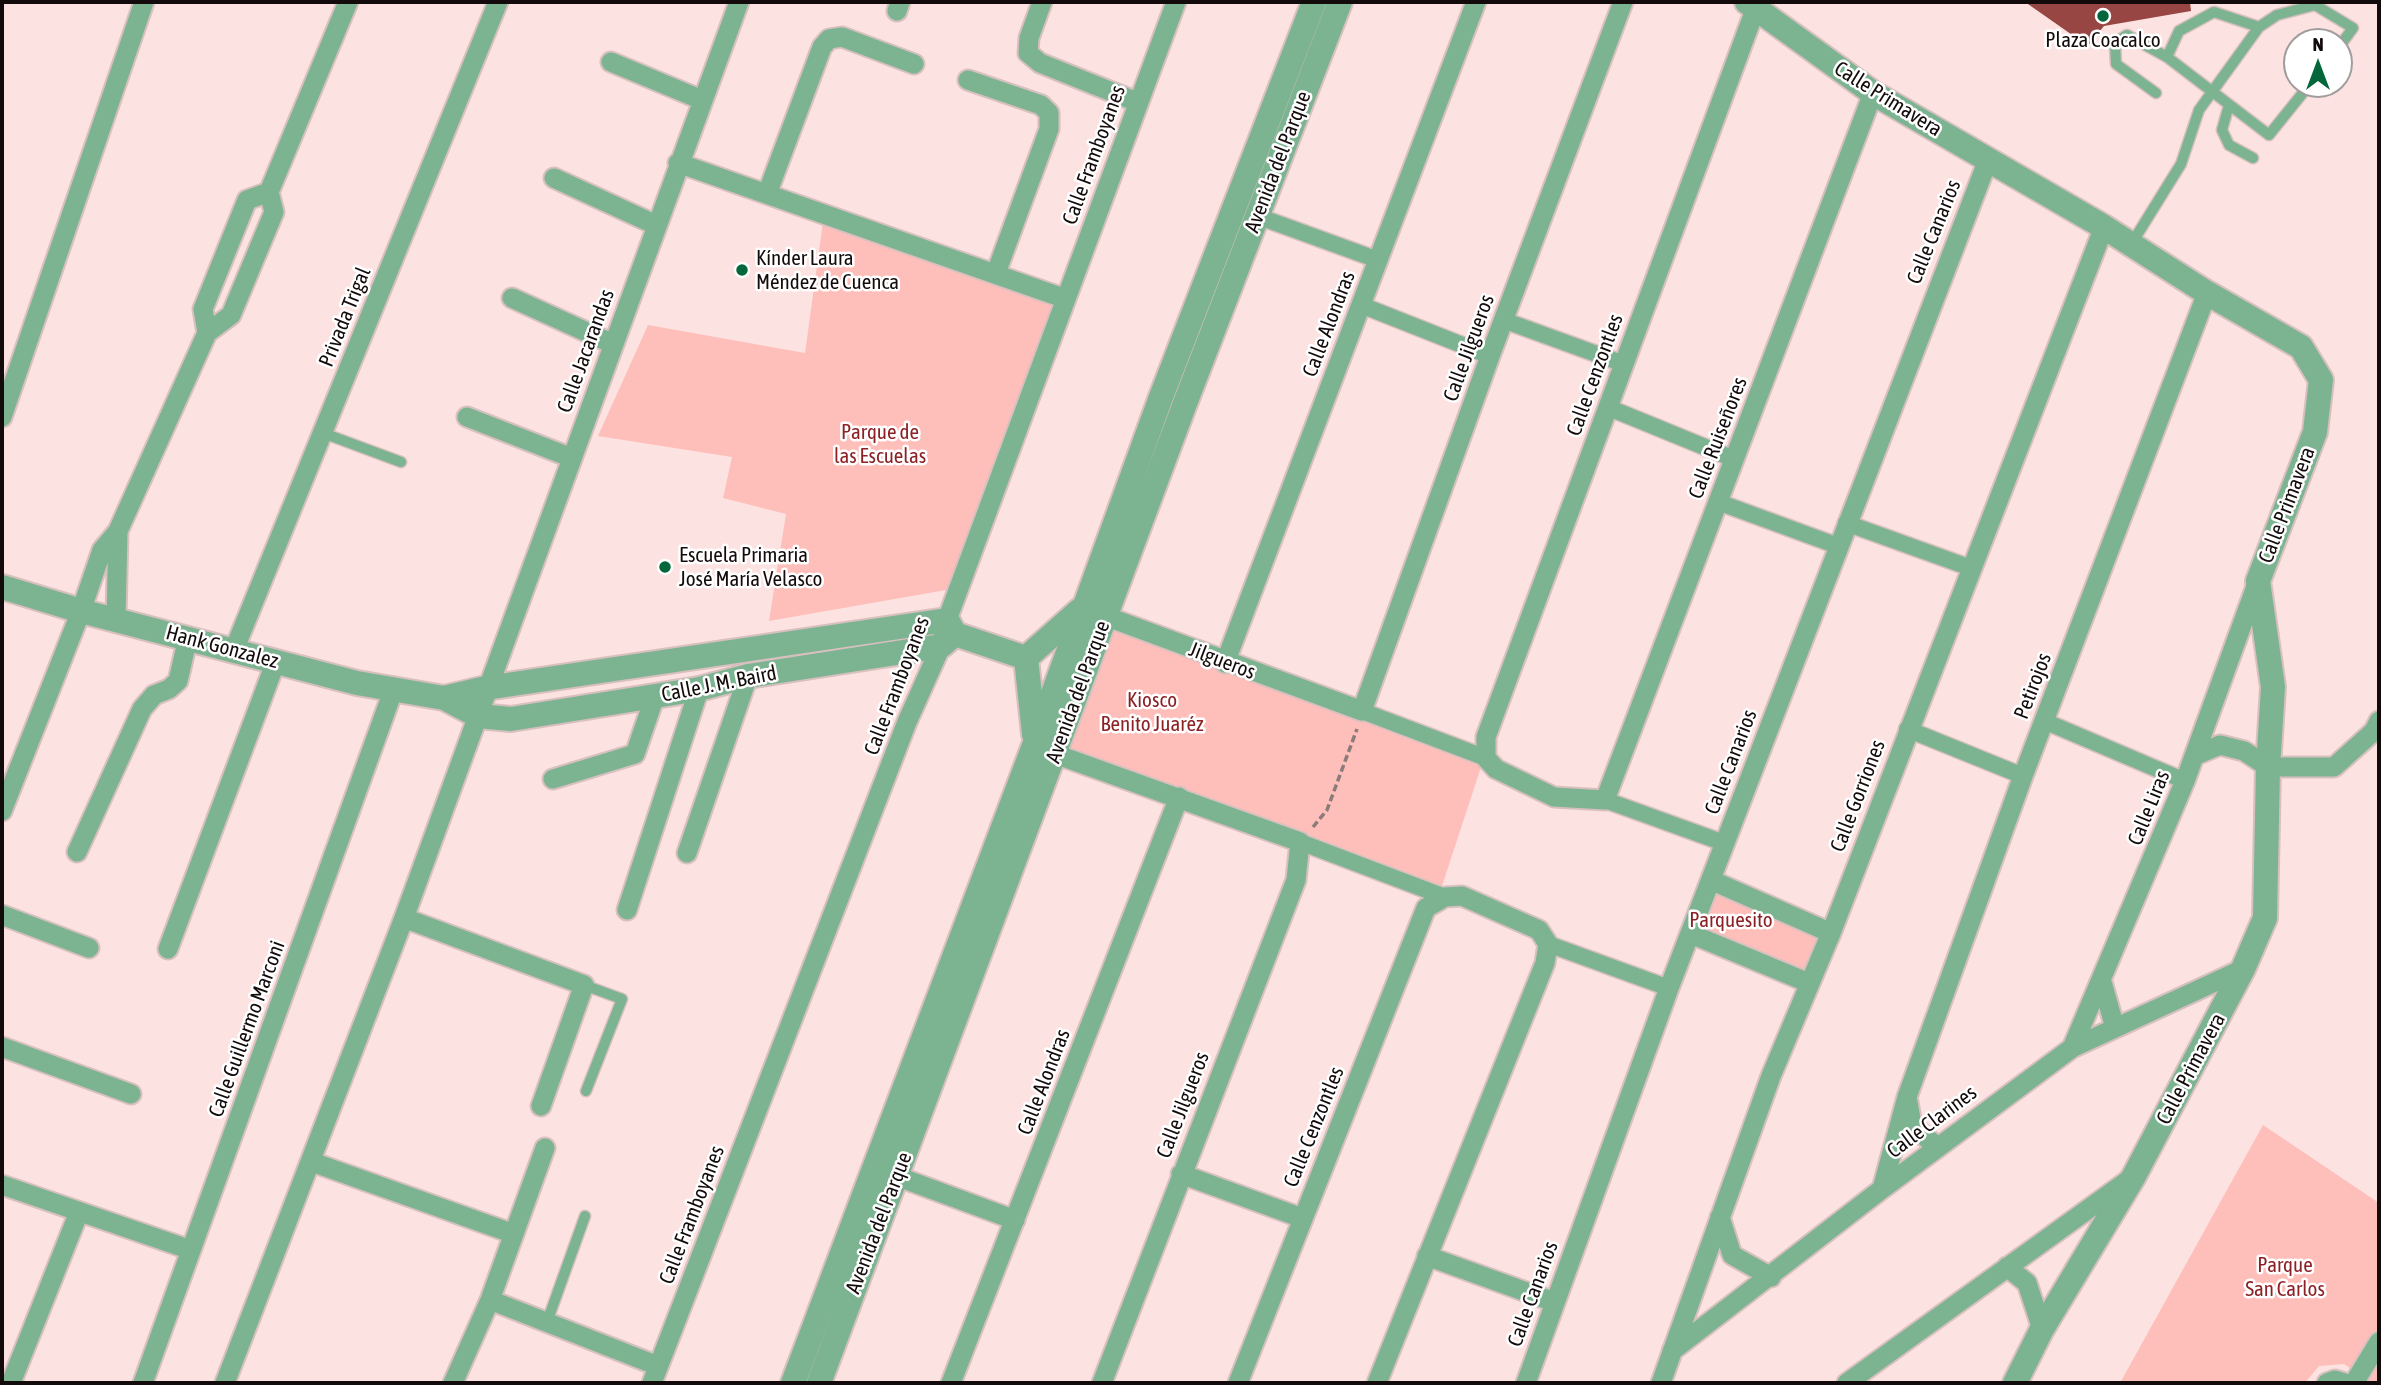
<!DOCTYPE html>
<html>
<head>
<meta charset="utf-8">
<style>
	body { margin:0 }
	#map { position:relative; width:2381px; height:1385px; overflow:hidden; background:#fce3e1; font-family:"Asap Condensed",sans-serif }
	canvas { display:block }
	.frame { position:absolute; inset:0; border:4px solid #130b0b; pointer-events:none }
	.north { position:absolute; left:2283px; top:28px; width:70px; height:70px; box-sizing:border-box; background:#fff; border:2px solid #a19d9d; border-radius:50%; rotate:0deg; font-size:19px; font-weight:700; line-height:28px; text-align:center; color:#130b0b }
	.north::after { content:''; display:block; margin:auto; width:24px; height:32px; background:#04673c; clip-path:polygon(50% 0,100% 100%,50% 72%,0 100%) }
</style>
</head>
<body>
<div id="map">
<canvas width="2381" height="1385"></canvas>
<div class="frame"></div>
<div class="north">N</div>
</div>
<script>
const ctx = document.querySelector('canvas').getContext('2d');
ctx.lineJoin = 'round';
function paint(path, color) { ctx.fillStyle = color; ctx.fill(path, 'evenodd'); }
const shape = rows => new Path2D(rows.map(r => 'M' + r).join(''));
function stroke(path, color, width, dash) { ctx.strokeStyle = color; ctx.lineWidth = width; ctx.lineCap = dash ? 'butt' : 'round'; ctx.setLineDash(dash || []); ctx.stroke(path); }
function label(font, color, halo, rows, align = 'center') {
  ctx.font = font + ' "Asap Condensed",sans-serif'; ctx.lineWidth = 5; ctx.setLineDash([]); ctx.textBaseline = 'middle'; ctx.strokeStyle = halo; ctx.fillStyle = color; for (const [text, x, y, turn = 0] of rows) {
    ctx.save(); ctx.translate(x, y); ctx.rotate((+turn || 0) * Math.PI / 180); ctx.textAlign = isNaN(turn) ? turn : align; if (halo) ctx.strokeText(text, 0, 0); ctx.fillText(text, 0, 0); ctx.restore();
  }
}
const green = shape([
	[824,215,1066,299,946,590,769,621,786,514,723,498,732,457,598,436,648,325,805,353],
	[1105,617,1483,761,1439,895,1056,754],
	[1713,881,1831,933,1809,983,1691,934],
	[2263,1125,2379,1203,2379,1383,2365,1383,2362,1376,2344,1364,2319,1366,2305,1383,2120,1383]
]);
const building = shape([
	[2025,2,2190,2,2191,11,2104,26,2088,46]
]);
const path = shape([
	[1313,827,1327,810,1357,729]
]);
const service = shape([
	[2259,27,2214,12,2179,31,2167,57,2269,135,2310,84],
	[2156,93,2116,64,2115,43,2127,35,2167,57],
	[2229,105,2222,130,2229,145,2253,158],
	[2132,243,2181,164,2199,110,2259,27,2277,15,2315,5,2353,28,2339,47],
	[323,433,401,462],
	[584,985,622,999,586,1091],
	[547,1322,585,1216]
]);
const pedestrian = shape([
	[1257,216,1378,260],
	[1361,305,1490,356],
	[1503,320,1624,364],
	[1607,407,1734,459],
	[1718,502,1838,546],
	[1846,523,1971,568],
	[1362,711,1486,758],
	[2044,721,2185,781],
	[1907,729,2023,776],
	[1605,800,1724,843],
	[1300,842,1445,897],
	[1548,944,1669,988]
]);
const minor = shape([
	[1042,2,1029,38,1028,53,1040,63,1137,102],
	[1755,10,1486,737,1486,758,1496,769,1554,797,1605,800,1873,93],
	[897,11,900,2],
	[611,62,702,100],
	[968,80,1041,105,1049,113,1049,129,996,273],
	[678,163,1066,299],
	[554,178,656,225],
	[767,194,822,47,829,39,842,37,914,64],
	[512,298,613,344],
	[207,333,203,309,247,200,269,192],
	[2,417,144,2],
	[467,417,572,458],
	[1105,616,1362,711,1490,356,1623,2],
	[116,618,118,531],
	[234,650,498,2],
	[1225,663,1476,2],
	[1055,754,1300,842,1296,880,1102,1383],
	[2194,756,2220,745,2244,751,2268,767,2334,767,2374,731,2379,721],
	[553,779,635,754,655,696],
	[2,811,81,611,102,550,118,531,207,333,231,315,274,212,269,192,348,2],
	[77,852,142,709,154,695,169,689,178,681,188,637],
	[687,853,748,676],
	[1713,881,1831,933],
	[627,910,699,689],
	[2,915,89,948],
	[404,918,584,985,541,1106],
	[1691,934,1809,983],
	[168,949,276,661],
	[2102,982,2115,1028],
	[2,1047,131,1094],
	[2072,1048,2185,781,2258,581],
	[1908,1102,1912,1125,1937,1147],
	[312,1162,514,1234],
	[1181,1174,1302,1218],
	[896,1176,1015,1220],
	[2,1185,191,1250],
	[1882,1189,1907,1097,2023,776,2207,293],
	[1720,1217,1732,1255,1771,1277],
	[1427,1256,1554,1302],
	[2007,1267,2027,1283,2042,1329],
	[490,1300,658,1366],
	[1672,1351,1882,1189,2072,1048,2243,969],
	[11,1383,79,1212],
	[143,1383,393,691],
	[225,1383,404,918,739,2],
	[453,1383,490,1300,545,1148],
	[652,1383,907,722,941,646,947,620,1176,2],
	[951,1383,1179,797],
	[1238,1383,1426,908,1445,897,1462,896,1539,930,1548,944,1545,963,1377,1383],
	[1526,1383,1669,988,1988,160],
	[1661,1383,1771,1076,1831,933,2104,227],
	[1847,1383,2130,1179],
	[2327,1383,2335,1380,2345,1383],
	[2354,1383,2379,1342]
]);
const tertiary = shape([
	[1747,2,1873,93,2104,227,2207,293,2301,347,2321,380,2315,432,2258,581,2273,687,2268,767,2265,918,2243,969,2134,1176,2042,1329,2015,1383],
	[2,587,81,611,357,683,444,698,478,716,511,719,699,689,748,676,941,646,955,634],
	[1026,658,1034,734],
	[1026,658,1080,610],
	[444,698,486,688,947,620,955,634,1026,658],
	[793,1383,1035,743,1161,397,1314,2],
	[819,1383,1184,406,1340,2]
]);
const markers = [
	[2103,16,7,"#04673c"],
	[742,270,7,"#04673c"],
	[665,567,7,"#04673c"]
];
const poiNames = [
	["Plaza Coacalco",2103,40,"center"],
	["Kínder Laura",756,258],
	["Méndez de Cuenca",756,282],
	["Escuela Primaria",679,555],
	["José María Velasco",679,579]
];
const streetNames = [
	["Calle Primavera",1888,99,32],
	["Calle Framboyanes",1094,155,-70],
	["Avenida del Parque",1278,162,-69],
	["Calle Canarios",1934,232,-68],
	["Privada Trigal",345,317,-68],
	["Calle Alondras",1329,324,-69],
	["Calle Jilgueros",1469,348,-70],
	["Calle Jacarandas",586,351,-70],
	["Calle Cenzontles",1595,375,-70],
	["Calle Ruiseñores",1718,438,-69],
	["Calle Primavera",2287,505,-69],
	["Hank Gonzalez",222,647,15],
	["Jilgueros",1222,661,21],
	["Calle J. M. Baird",719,684,-11],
	["Calle Framboyanes",897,686,-69],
	["Petirojos",2033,686,-69],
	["Avenida del Parque",1078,692,-70],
	["Calle Canarios",1731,762,-69],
	["Calle Gorriones",1858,796,-69],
	["Calle Liras",2149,808,-68],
	["Calle Guillermo Marconi",247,1029,-70],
	["Calle Primavera",2191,1069,-62],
	["Calle Alondras",1044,1082,-69],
	["Calle Jilgueros",1183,1105,-69],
	["Calle Clarines",1932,1122,-37],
	["Calle Cenzontles",1314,1127,-68],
	["Calle Framboyanes",692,1215,-69],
	["Avenida del Parque",879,1223,-69],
	["Calle Canarios",1533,1294,-70]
];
const parkNames = [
	["Parque de",880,432],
	["las Escuelas",880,456],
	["Kiosco",1152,700],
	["Benito Juaréz",1152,724],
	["Parquesito",1731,920],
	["Parque",2285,1265],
	["San Carlos",2285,1289]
];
paint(green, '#febeb9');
paint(building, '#984643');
stroke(service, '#d7c0bf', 13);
stroke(pedestrian, '#d7c0bf', 19);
stroke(minor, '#d7c0bf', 23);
stroke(tertiary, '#d7c0bf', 28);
stroke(path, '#8b7b79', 3.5, [7, 3.5]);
stroke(service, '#7cb390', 10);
stroke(pedestrian, '#7cb390', 16);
stroke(minor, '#7cb390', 19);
stroke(tertiary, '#7cb390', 24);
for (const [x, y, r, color] of markers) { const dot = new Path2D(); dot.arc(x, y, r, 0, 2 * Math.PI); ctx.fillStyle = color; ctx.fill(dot); stroke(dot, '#fff', 2.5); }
label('21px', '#130b0b', '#fff', poiNames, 'left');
label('21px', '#130b0b', '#fff', streetNames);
label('21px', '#8b2125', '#fff', parkNames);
</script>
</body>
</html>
